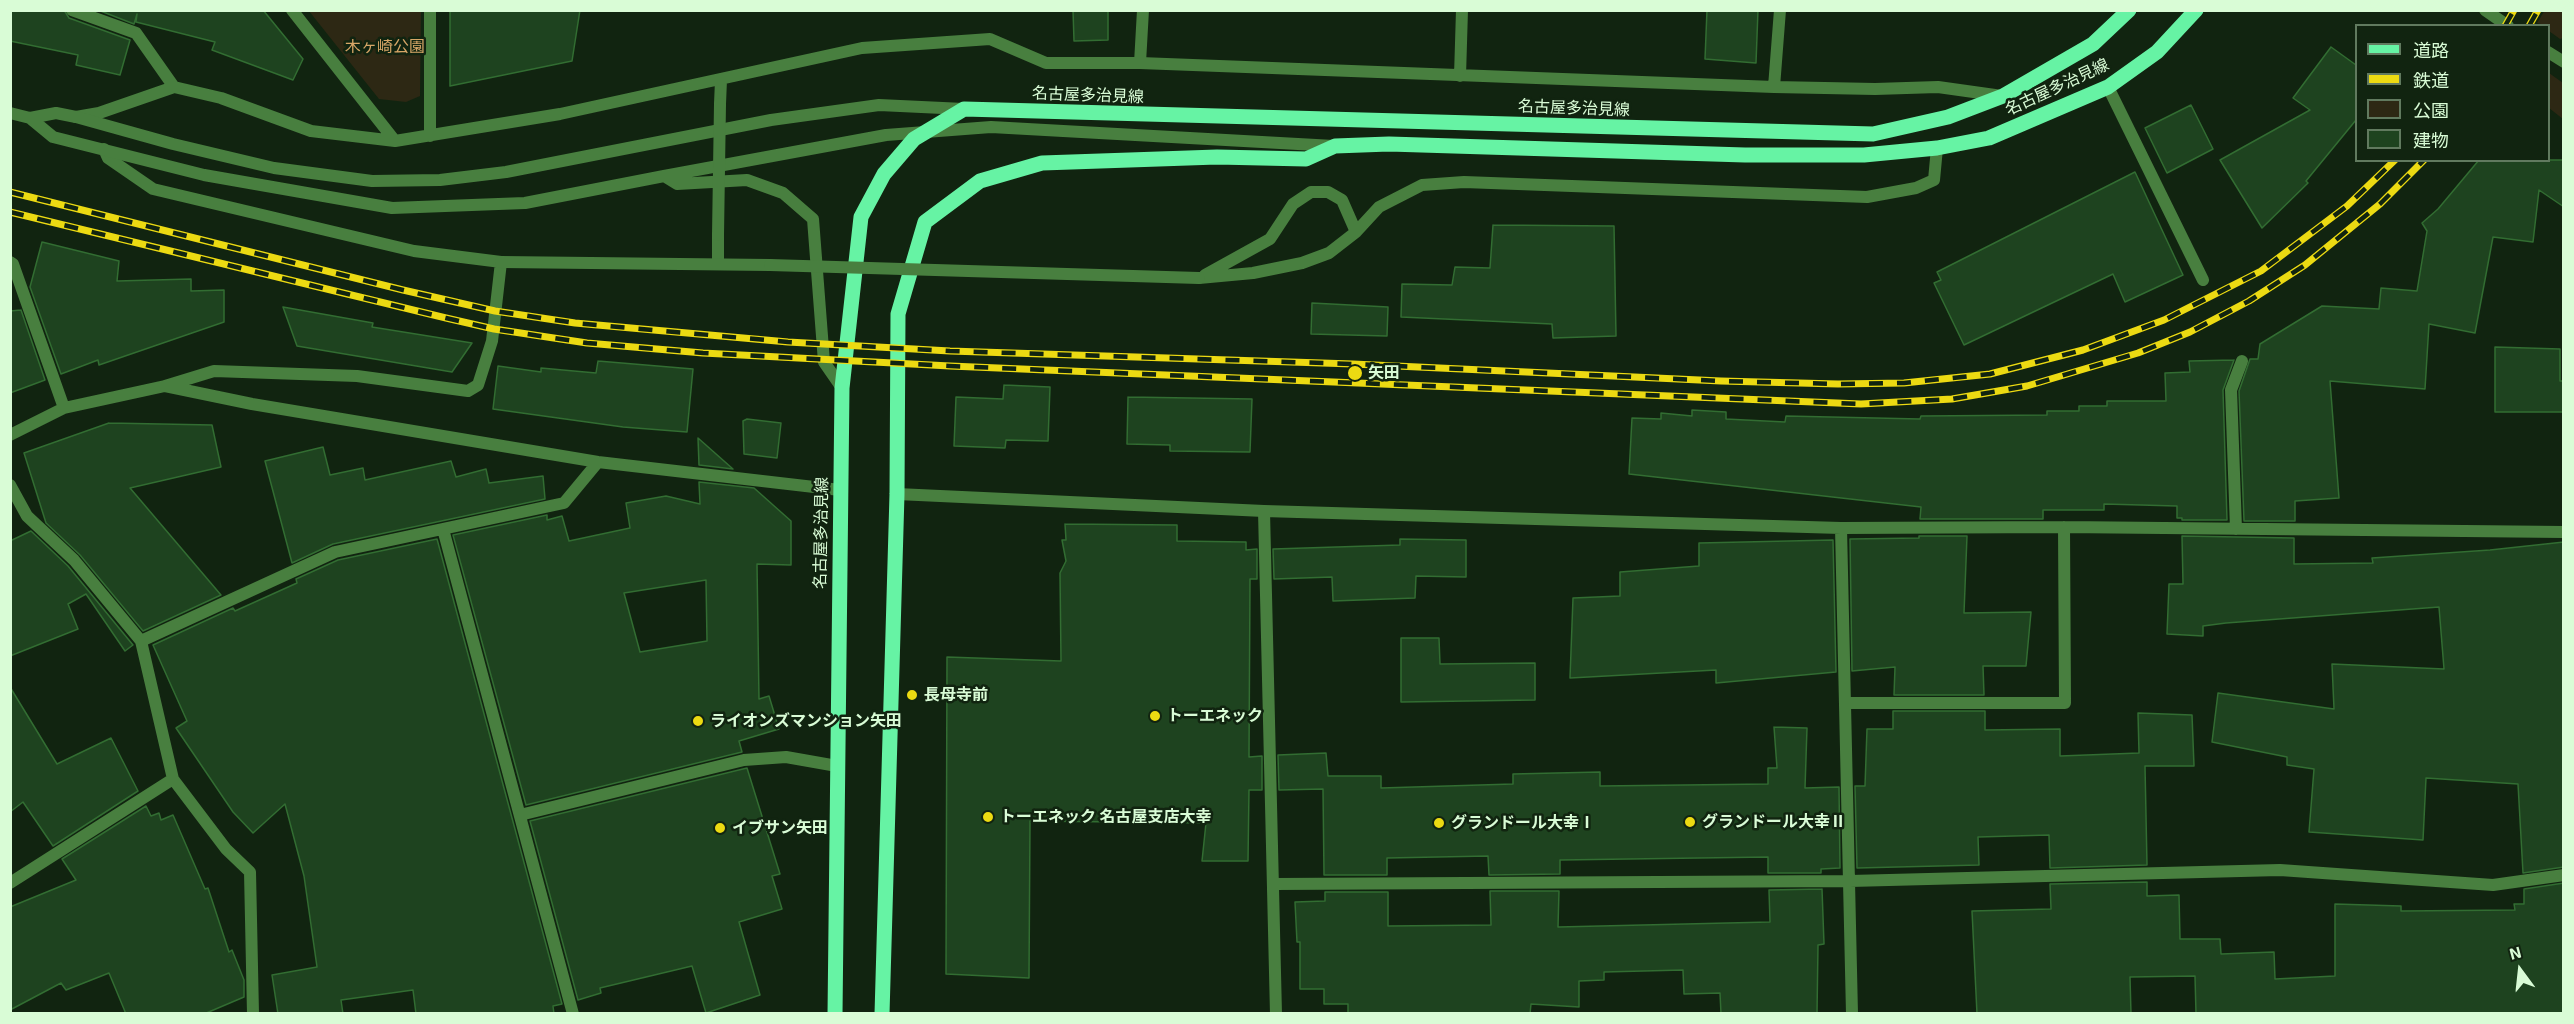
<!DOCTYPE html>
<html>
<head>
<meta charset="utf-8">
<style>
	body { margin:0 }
	#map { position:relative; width:2574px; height:1024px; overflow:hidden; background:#112410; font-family:"Exo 2","Noto Sans JP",sans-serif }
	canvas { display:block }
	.frame { position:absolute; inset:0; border:12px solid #d9fcd6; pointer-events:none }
	.legend { position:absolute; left:2355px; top:24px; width:195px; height:138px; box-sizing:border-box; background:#112410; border:2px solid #617a5f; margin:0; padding:8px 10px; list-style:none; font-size:18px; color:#d9fcd6 }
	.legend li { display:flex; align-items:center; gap:12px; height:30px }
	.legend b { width:30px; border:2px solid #617a5f }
	.north { position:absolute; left:2490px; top:940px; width:60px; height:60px; -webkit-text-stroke:4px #112410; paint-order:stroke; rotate:345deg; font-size:16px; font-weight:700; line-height:24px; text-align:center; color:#d9fcd6 }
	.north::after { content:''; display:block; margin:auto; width:21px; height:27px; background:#d9fcd6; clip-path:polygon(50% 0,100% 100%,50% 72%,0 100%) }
</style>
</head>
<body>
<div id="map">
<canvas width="2574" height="1024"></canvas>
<div class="frame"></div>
<ul class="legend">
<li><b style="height:8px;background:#66f3a4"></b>道路</li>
<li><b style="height:8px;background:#ecda12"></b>鉄道</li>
<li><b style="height:16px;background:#2d2814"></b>公園</li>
<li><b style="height:16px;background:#1e431f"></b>建物</li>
</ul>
<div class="north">N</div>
</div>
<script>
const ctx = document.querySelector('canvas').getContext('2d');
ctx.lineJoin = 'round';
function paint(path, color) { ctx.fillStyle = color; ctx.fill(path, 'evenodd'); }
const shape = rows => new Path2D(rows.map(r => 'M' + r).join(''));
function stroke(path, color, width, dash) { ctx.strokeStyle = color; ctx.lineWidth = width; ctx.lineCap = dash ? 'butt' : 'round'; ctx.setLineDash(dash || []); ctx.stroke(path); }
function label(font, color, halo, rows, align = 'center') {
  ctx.font = font + ' "Exo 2","Noto Sans JP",sans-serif'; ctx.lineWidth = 5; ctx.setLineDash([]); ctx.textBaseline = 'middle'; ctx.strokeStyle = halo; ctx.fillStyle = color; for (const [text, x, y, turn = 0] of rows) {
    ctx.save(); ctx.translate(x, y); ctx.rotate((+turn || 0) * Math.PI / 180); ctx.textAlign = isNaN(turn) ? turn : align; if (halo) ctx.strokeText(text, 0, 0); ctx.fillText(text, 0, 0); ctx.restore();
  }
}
const green = shape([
	[2545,10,2563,11,2563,38,2560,39,2549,31,2548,26,2537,23],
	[309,11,421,11,420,96,406,102,379,99],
	[2549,73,2563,83,2563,119,2549,108]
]);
const building = shape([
	[10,10,64,10,69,18,130,40,120,75,76,65,78,55,10,41,10,10],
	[98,10,263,10,303,59,293,80,212,50,215,42,136,22,137,14,134,24,98,10],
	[450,10,580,10,572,61,450,86,450,10],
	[1073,10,1108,10,1108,40,1074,41,1073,10],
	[1707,10,1758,10,1756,63,1705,59,1707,10],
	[2331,47,2356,65,2356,120,2306,181,2308,183,2262,228,2220,160,2310,110,2293,98,2331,47],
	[2191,105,2213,149,2167,173,2145,128,2191,105],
	[2479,160,2564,160,2564,207,2539,190,2533,242,2493,237,2475,333,2429,324,2425,389,2330,381,2339,498,2295,501,2295,521,2244,521,2239,391,2250,359,2258,359,2260,344,2322,306,2379,309,2381,288,2417,291,2427,231,2422,223,2438,209,2479,160],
	[2135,172,2183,275,2125,302,2113,274,1964,345,1934,283,1941,280,1937,272,2135,172],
	[1493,225,1614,226,1616,336,1553,338,1552,324,1401,317,1402,284,1452,285,1455,267,1490,268,1493,225],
	[42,242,119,261,117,281,191,279,191,291,224,290,224,322,99,365,98,360,61,374,30,287,42,242],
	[1312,303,1388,307,1387,336,1311,334,1312,303],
	[283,307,373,323,372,327,472,343,452,372,297,346,283,307],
	[21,310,45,380,10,393,10,311,21,310],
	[2495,347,2560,349,2560,381,2564,381,2564,412,2495,412,2495,347],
	[2234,360,2223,390,2227,520,2182,520,2182,518,2177,518,2177,506,2104,504,2104,510,2043,510,2043,519,1920,519,1921,507,1629,474,1632,418,1661,419,1661,413,1692,416,1692,410,1726,412,1726,419,1785,422,1786,416,1920,419,1921,416,2047,415,2047,411,2079,411,2079,406,2107,406,2107,401,2166,401,2165,373,2190,372,2189,361,2234,360],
	[598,361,693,369,687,432,623,427,493,409,498,366,541,372,541,368,596,373,598,361],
	[1004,385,1050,387,1048,441,1006,440,1005,448,954,446,956,397,1003,399,1004,385],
	[1128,397,1252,399,1250,452,1170,451,1170,445,1127,444,1128,397],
	[747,419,781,423,777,458,744,454,743,421,747,419],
	[109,423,212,425,221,467,130,488,221,595,143,631,80,555,46,523,24,453,109,423],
	[698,438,733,469,699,465,698,438],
	[323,447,330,475,363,468,365,480,451,461,456,477,486,469,489,483,543,476,545,499,333,544,292,563,265,461,323,447],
	[699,482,754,488,791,521,791,565,757,564,759,699,769,696,779,729,739,741,742,752,526,805,453,535,547,515,547,520,562,516,569,541,630,528,626,503,666,496,700,504,699,482],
	[706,580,707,641,640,652,624,593,706,580],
	[1065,524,1177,525,1177,541,1246,542,1246,550,1257,549,1257,579,1250,579,1249,757,1262,756,1262,790,1249,790,1248,861,1202,861,1206,823,1030,821,1029,978,946,974,947,657,1061,661,1060,573,1066,561,1062,540,1066,540,1065,524],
	[31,531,68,566,133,645,125,651,86,594,68,604,78,629,10,656,10,541,31,531],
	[1919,536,1967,536,1964,613,2031,612,2026,666,1983,666,1984,695,1894,695,1895,667,1852,671,1850,539,1919,538,1919,536],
	[2182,536,2294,538,2294,564,2373,563,2372,558,2490,550,2564,542,2564,867,2523,873,2518,784,2426,778,2423,840,2309,832,2314,769,2287,765,2287,757,2212,742,2218,693,2334,709,2332,664,2444,669,2439,607,2226,623,2203,626,2203,636,2167,634,2169,584,2183,584,2182,536],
	[437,539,562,1004,553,1006,554,1014,416,1014,413,990,341,1000,343,1014,278,1014,272,975,317,967,304,876,285,804,253,833,233,812,176,728,187,721,153,645,233,608,235,611,297,583,296,579,338,560,437,539],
	[1400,539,1466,540,1466,577,1416,576,1415,598,1333,601,1332,577,1274,579,1273,549,1400,545,1400,539],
	[1833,540,1836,672,1716,683,1716,670,1570,678,1573,598,1620,596,1620,572,1699,566,1699,543,1833,540],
	[1401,638,1439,638,1440,664,1535,663,1535,700,1401,702,1401,638],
	[10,687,57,764,111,738,138,791,53,846,23,802,10,812,10,687],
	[1893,711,1985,711,1985,730,2060,729,2060,756,2139,753,2138,713,2192,715,2194,766,2145,766,2147,865,2050,868,2049,835,1978,837,1979,865,1857,868,1855,786,1865,786,1867,729,1893,729,1893,711],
	[1774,727,1807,728,1805,788,1839,787,1840,868,1821,869,1821,873,1768,873,1768,857,1560,860,1560,874,1489,875,1488,856,1387,858,1387,875,1324,875,1323,789,1279,790,1278,755,1326,753,1328,776,1381,776,1381,788,1513,784,1513,774,1600,772,1600,786,1768,784,1768,768,1777,768,1774,727],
	[747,768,780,874,772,876,782,909,739,922,760,995,706,1013,692,966,600,988,601,993,578,1000,530,821,747,768],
	[146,806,151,816,159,813,161,820,173,815,205,889,208,888,229,952,232,950,244,980,244,997,204,1014,126,1014,109,973,66,990,61,983,10,1010,10,907,76,880,62,859,146,806],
	[2147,882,2147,896,2179,895,2180,939,2220,939,2221,954,2274,952,2275,979,2335,976,2335,904,2401,906,2401,911,2515,910,2514,904,2524,904,2524,889,2564,883,2564,1014,2196,1014,2195,976,2130,977,2131,1014,1977,1014,1972,911,2051,909,2050,884,2147,882],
	[1822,889,1824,944,1818,945,1817,1014,1721,1014,1720,993,1684,994,1683,970,1604,972,1604,980,1579,981,1579,1007,1531,1004,1530,1014,1348,1014,1348,1004,1324,1004,1324,989,1300,989,1300,942,1297,942,1295,902,1325,901,1325,892,1388,892,1388,926,1491,925,1490,891,1559,891,1558,927,1770,922,1769,890,1822,889]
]);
const minor = shape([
	[72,10,136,33,174,87],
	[292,10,395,141],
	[1140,63,1143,10],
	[1460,76,1462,10],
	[1774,87,1780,10],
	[2108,87,2203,280],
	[720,104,721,80],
	[76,117,99,113,174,87,221,98,311,131,395,141,560,114,862,48,990,39,1046,63,1140,63,1774,87,1875,89,1938,87,2002,96],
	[430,136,430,10],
	[104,149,108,158,153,189,414,251,501,262,492,341,478,385,468,391,357,376,214,371,165,386],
	[718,235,718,263],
	[10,262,13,264,64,408],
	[1205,275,1270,239,1293,204,1311,192,1328,192,1342,200,1356,232],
	[1199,278,1253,273,1302,263,1329,253,1356,232,1379,207,1422,185,1464,182,1867,197,1916,188,1934,180,1937,148],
	[10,435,64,408,165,386,252,404,598,462,840,490],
	[10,485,27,516,74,560,141,641,173,779,226,849,250,872,253,1014],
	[897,494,1264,511,1841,528,2064,527,2564,532],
	[1264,511,1276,1014],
	[1841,528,1852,1014],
	[443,529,573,1014],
	[2236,529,2231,390,2242,361],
	[141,641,335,552,564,503,598,462],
	[1845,703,2065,703,2064,527],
	[520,815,744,760,786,757,837,766],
	[10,883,173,779],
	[1274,884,1850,881,2280,870,2493,885,2564,875]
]);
const tertiary = shape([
	[2485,10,2508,26],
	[2548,52,2564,62],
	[10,113,30,118,53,137,204,175,392,208,525,203,664,176,677,184,747,180,783,193,813,219,824,362,842,388],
	[30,118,56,113,76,117,173,144,274,168,372,181,440,180,506,172,771,120,879,105,964,109],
	[664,176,886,135,991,127,1334,146],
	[501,262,770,265]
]);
const primary = shape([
	[835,1014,842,388,861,217,884,174,914,139,964,109,1873,134,1948,117,2003,96,2093,44,2129,10],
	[882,1014,897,494,898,314,925,222,980,181,1042,163,1217,157,1306,159,1335,146,1389,144,1745,155,1864,155,1937,148,1989,138,2108,87,2157,52,2196,10]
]);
const rail = shape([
	[2505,26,2514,10],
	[2529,26,2538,10],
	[10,192,403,290,495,311,575,323,788,342,950,351,1353,364,1721,381,1838,384,1904,383,1990,374,2083,350,2164,320,2261,271,2347,206,2395,160],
	[10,212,446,318,494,329,587,343,703,353,950,366,1861,404,1952,399,2027,386,2138,353,2190,332,2249,301,2305,265,2380,204,2424,160]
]);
const minorBridge = shape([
	[718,235,720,104]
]);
const tertiaryBridge = shape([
	[770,265,1199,278]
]);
const markers = [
	[1355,373,8,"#ecda12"],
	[912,695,6,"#ecda12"],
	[1155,716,6,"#ecda12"],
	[698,721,6,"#ecda12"],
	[988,817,6,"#ecda12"],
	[1690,822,6,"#ecda12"],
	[1439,823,6,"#ecda12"],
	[720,828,6,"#ecda12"]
];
const parkNames = [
	["木ヶ崎公園",385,47]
];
const streetNames = [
	["名古屋多治見線",2057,87,-25],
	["名古屋多治見線",1088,95,2],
	["名古屋多治見線",1574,108,2],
	["名古屋多治見線",821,533,-89]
];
const poiNames = [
	["矢田",1368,373],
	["長母寺前",924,695],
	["トーエネック",1167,716],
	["ライオンズマンション矢田",710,721],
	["トーエネック 名古屋支店大幸",1000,817],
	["グランドール大幸Ⅱ",1702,822],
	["グランドール大幸Ⅰ",1451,823],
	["イブサン矢田",732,828]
];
paint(green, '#2d2814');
paint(building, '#1e431f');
stroke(building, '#326d32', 1.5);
stroke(minor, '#487f3f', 12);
stroke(tertiary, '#487f3f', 12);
stroke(primary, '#66f3a4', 15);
stroke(rail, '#ecda12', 7);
stroke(rail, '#112410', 4.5, [14]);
stroke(minorBridge, '#487f3f', 12);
stroke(tertiaryBridge, '#487f3f', 12);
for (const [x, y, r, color] of markers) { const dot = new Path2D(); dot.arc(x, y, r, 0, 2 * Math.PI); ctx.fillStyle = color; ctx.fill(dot); stroke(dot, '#112410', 2); }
label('16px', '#d7a667', '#112410', parkNames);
label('16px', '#d9fcd6', '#112410', streetNames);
label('bold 16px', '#d9fcd6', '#112410', poiNames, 'left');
</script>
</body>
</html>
